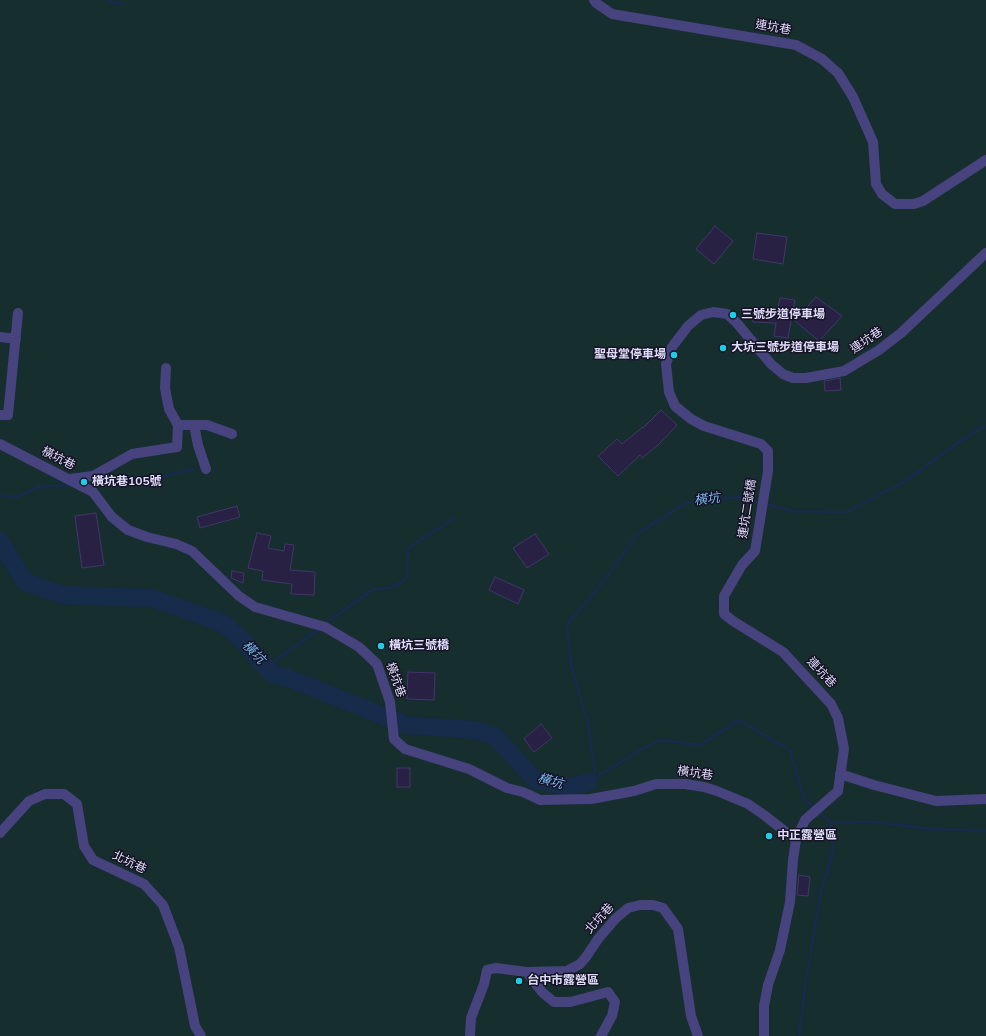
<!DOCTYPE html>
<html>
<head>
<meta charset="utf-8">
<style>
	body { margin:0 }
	canvas { display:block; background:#161325 }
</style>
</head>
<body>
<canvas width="986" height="1036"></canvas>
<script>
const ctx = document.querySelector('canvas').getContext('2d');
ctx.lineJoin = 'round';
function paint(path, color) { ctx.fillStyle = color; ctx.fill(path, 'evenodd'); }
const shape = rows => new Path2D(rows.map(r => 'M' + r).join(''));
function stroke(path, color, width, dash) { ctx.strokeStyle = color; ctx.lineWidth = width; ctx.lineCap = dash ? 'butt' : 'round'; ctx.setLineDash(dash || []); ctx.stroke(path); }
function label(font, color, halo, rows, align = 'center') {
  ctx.font = font + ' "Nunito Sans","Noto Sans TC",sans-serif'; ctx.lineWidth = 3; ctx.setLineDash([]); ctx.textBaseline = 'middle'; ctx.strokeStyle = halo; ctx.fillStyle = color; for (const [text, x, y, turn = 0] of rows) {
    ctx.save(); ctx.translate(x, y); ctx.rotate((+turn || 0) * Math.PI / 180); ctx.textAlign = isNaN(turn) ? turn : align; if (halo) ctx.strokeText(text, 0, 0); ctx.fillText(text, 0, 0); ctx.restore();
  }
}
const green = shape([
	[0,0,986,0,986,1036,0,1036]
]);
const stream = shape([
	[108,0,122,4],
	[83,484,105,482,132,477,160,477,194,469],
	[0,495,18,497,38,487,72,485],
	[325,624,373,589,391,588,407,578,408,548,456,517],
	[271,673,275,661,319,629],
	[590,781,642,749,660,740,700,745,739,720,790,750,804,799,831,823,875,822,930,829,986,831],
	[588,782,595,772,588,724,571,665,567,624,602,584,637,534,686,503,739,497,793,511,847,512,905,481,952,447,986,425],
	[799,1036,806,980,821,891,833,852,831,823]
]);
const river = shape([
	[0,541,25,582,63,595,152,598,223,623,244,642,271,673,288,678,406,725,476,730,495,736,535,780,570,787,588,782]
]);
const building = shape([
	[715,226,733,241,714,264,696,249,715,226],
	[757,233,787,237,783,264,753,259,757,233],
	[816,297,842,316,819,341,795,321,816,297],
	[780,298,795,300,788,338,774,336,776,323,753,322,753,307,778,308,780,298],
	[840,378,841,390,825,391,824,381,840,378],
	[661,410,677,425,658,445,642,458,640,455,618,476,598,456,617,439,622,444,643,427,643,428,661,410],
	[237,506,240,517,200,528,197,517,237,506],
	[96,513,104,565,82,568,75,516,96,513],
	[257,533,271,536,268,548,284,551,285,544,294,545,290,570,315,572,314,595,291,594,292,584,262,580,263,571,248,568,257,533],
	[535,534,549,554,527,568,513,548,535,534],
	[232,571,244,573,243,583,231,578,232,571],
	[495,577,524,590,518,604,489,590,495,577],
	[408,672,435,673,434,700,407,699,408,672],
	[541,724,552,738,534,752,524,739,541,724],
	[397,768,410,768,410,787,397,787,397,768],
	[799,875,810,877,808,896,797,895,799,875]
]);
const minor = shape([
	[594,0,596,3,612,14,796,45,822,59,838,73,853,97,873,142,876,184,882,194,895,204,914,204,923,201,986,160],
	[0,337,16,339],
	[0,415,8,415,18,313],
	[178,425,207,425,232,434],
	[194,425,198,445,206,469],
	[0,444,93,492,112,517,128,530,147,537,176,544,192,551,239,596,255,607,325,627,359,647,377,664,390,702,394,739,405,749,469,769,507,788,523,792,540,800,591,799,634,791,656,784,685,784,704,787,717,791,748,804,764,815,796,840],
	[70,479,93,476,132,454,177,447,178,425,169,409,165,388,166,368],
	[840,774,874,785,936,801,986,799],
	[0,833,29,801,45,794,64,794,77,804,84,846,93,860,144,884,163,905,179,947,195,1026,201,1036],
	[527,972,542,992,554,1002,570,1002,608,992,615,1002,612,1016,601,1036],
	[470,1036,471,1018,484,984,487,970,496,968,527,972,567,971,580,964,586,957,598,939,615,919,628,908,640,905,653,905,663,908,678,929,691,1016,698,1036],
	[764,1036,764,1006,768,985,780,950,790,902,793,860,796,840,805,820,838,791,844,749,838,718,831,704,783,652,733,621,724,614,724,596,742,565,755,551,768,471,768,451,761,444,704,426,691,419,675,406,669,392,666,364,672,347,688,326,701,315,713,312,727,314,736,322,771,364,783,374,793,378,806,378,844,371,879,350,901,333,986,253]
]);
const markers = [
	[733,315,4,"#1fcee2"],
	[723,348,4,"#1fcee2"],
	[674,355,4,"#1fcee2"],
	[84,482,4,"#1fcee2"],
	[381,646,4,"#1fcee2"],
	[769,836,4,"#1fcee2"],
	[519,981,4,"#1fcee2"]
];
const streetNames = [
	["連坑巷",773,28,10],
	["連坑巷",867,341,-34],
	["橫坑巷",58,459,27],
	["連坑二號橋",748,509,-81],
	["連坑巷",821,673,47],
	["橫坑巷",395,680,70],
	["橫坑巷",695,774,8],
	["北坑巷",129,863,26],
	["北坑巷",600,919,-48]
];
const poiNames = [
	["三號步道停車場",741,315],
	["大坑三號步道停車場",731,348],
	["聖母堂停車場",666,355,"right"],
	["橫坑巷105號",92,482],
	["橫坑三號橋",389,646],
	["中正露營區",777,836],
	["台中市露營區",527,981]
];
const waterNames = [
	["橫坑",707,500,-6],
	["橫坑",253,653,46],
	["橫坑",550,782,16]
];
paint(green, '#162e2e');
stroke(stream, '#172b4a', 3);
stroke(river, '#172b4a', 18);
paint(building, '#282144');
stroke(building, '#41366d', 1);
stroke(minor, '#46437e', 10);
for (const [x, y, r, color] of markers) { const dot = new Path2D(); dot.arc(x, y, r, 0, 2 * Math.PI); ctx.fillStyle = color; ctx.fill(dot); stroke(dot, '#161325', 1.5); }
label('12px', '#dfdbfa', '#161325', streetNames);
label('bold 12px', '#dfdbfa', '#161325', poiNames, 'left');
label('italic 13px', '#76b6ed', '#161325', waterNames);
</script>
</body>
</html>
